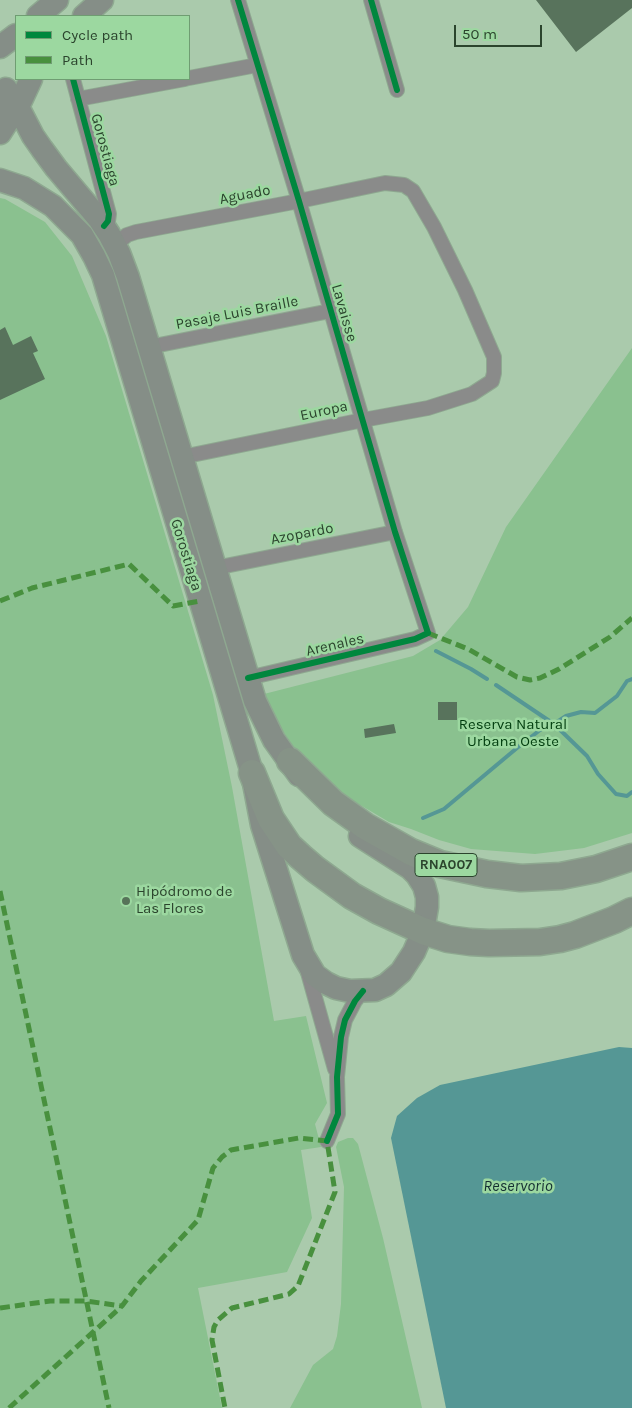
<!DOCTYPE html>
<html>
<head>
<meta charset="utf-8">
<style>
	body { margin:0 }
	#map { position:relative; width:632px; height:1408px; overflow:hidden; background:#aacaac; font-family:Karla,sans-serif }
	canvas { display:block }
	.legend { position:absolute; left:15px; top:15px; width:175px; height:65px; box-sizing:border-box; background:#9cd8a0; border:1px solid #6f9d72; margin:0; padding:6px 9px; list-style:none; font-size:15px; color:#2b442d }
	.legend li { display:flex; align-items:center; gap:10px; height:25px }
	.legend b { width:25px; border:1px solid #6f9d72 }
	.scale { position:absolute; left:454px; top:25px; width:88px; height:22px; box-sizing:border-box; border:2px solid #2b442d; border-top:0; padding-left:6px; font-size:15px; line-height:18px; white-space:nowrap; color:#2b442d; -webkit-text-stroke:4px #9cd8a0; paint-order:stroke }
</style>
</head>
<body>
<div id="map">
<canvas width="632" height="1408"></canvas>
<ul class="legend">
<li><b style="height:6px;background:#00873e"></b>Cycle path</li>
<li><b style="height:6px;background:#48903e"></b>Path</li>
</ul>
<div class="scale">50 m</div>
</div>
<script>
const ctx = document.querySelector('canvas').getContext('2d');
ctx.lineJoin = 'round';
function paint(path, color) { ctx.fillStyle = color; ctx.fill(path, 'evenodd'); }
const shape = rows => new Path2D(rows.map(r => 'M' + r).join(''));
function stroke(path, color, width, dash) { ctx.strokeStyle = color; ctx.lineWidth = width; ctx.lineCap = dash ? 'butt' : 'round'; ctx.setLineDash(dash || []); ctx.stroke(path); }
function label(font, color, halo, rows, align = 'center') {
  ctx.font = font + ' Karla,sans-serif'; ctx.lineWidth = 5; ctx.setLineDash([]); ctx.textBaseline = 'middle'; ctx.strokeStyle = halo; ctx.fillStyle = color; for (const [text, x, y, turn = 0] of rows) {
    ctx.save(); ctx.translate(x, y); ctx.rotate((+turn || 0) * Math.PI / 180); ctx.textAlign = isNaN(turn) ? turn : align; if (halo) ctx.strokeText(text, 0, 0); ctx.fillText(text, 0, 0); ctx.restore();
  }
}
const green = shape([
	[0,198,5,199,45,222,72,256,106,336,213,695,232,787,274,1021,306,1016,327,1103,315,1124,321,1147,301,1150,312,1218,287,1272,198,1288,222,1408,0,1408],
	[632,348,632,833,584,848,535,854,471,849,439,840,411,829,389,822,350,799,321,776,291,744,275,718,264,694,413,656,440,640,468,607,506,527],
	[348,1138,353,1138,358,1144,383,1238,422,1408,290,1408,313,1365,333,1349,337,1336,341,1304,344,1187,336,1147,338,1142]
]);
const water = shape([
	[619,1047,632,1048,632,1408,446,1408,391,1138,397,1116,417,1098,440,1085]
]);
const stream = shape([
	[436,651,471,669,487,679],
	[496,685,554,724,587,756,598,774,616,794,627,796,632,792],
	[423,818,444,809,517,748,540,730,554,724,566,716,581,712,595,713,617,696,627,681,632,679]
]);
const building = shape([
	[536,0,632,0,632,8,576,52],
	[5,327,13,345,31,336,38,351,33,353,45,379,0,400,0,330],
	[438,702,457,702,457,720,438,720],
	[394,724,396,733,365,738,364,729]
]);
const street = shape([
	[238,0,299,201,395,532,428,633,415,639,248,678],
	[371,0,397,90],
	[189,78,257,65],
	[73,79,109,214,108,221,104,226],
	[78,99,185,79],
	[115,245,127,235,136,232,299,201,385,183,404,185,413,191,434,227,465,290,494,357,494,373,492,381,472,394,428,408,363,420,182,457],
	[149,347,330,311],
	[215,568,395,532],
	[307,969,335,1069],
	[327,1141,338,1114,337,1077,341,1037,345,1020,355,1001,363,991]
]);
const primary = shape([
	[38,16,57,0],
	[84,16,102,0],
	[0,47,16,35],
	[7,91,18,107,33,136,42,149,56,168,99,219,109,234,119,253,128,277,149,347,255,701,274,740,299,775],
	[10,117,18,107,31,79],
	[0,133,7,122,8,106,6,89],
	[0,180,24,188,53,206,82,235,94,256,103,275,252,773,262,825,303,955,315,975,326,983,336,988,350,991,375,990,386,985,401,972,414,952,423,931,427,907,427,897,424,886,417,875,410,868,360,836]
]);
const highway = shape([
	[290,761,333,803,365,826,411,852,440,864,487,874,521,878,561,876,596,869,632,857],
	[252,773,271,819,289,846,301,857,315,869,352,896,379,911,423,931,448,939,470,942,489,943,540,942,560,939,575,935,614,920,632,911]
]);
const quiet = shape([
	[0,601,32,588,129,564,173,606,200,601],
	[428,633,468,649,517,677,530,680,540,678,559,669,610,637,632,618],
	[0,891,109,1408],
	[0,1308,50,1301,86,1301,122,1306],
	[9,1408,122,1306,141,1281,198,1220,213,1168,222,1157,231,1150,299,1138,327,1141,335,1192,298,1286,289,1294,232,1308,218,1320,214,1327,212,1340,225,1408]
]);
const cycleway = shape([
	[238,0,299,201,395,532,428,633,415,639,248,678],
	[371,0,397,90],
	[73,79,109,214,108,221,104,226],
	[327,1141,338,1114,337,1077,341,1037,345,1020,355,1001,363,991]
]);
const markers = [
	[126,901,5,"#577359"]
];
const shields = [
	[446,865,62]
];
const shieldNames = [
	["RNA007",446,865]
];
const streetNames = [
	["Gorostiaga",105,150,75],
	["Aguado",245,195,-11],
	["Pasaje Luis Braille",237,313,-11],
	["Lavaisse",344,313,74],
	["Europa",324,411,-12],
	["Azopardo",302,534,-11],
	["Gorostiaga",186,555,73],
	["Arenales",335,645,-13]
];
const parkNames = [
	["Reserva Natural",513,725],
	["Urbana Oeste",513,742]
];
const poiNames = [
	["Hipódromo de",136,892],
	["Las Flores",136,909]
];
const waterNames = [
	["Reservorio",518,1186]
];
paint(green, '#8ac18f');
paint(water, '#559795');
stroke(stream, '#559795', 4);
paint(building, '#58735c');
stroke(street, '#8ea890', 16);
stroke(primary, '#8ea890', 25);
stroke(highway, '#8ea890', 29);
stroke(street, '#8a8b8a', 14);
stroke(primary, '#858e87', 22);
stroke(highway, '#869387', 26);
stroke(quiet, '#48903e', 5, [10, 5]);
stroke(cycleway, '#00873e', 6);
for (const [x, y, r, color] of markers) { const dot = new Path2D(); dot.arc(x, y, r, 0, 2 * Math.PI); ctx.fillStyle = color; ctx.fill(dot); stroke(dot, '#9cd8a0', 2); }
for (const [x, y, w] of shields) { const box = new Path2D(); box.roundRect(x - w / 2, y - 11.5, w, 23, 4); ctx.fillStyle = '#9cd8a0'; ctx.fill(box); stroke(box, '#2b442d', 1); }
label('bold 14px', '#2b442d', null, shieldNames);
label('15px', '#2b442d', '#9cd8a0', streetNames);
label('15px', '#003d0e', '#9cd8a0', parkNames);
label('15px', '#2b442d', '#9cd8a0', poiNames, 'left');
label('italic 16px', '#152f32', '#9cd8a0', waterNames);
</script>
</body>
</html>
